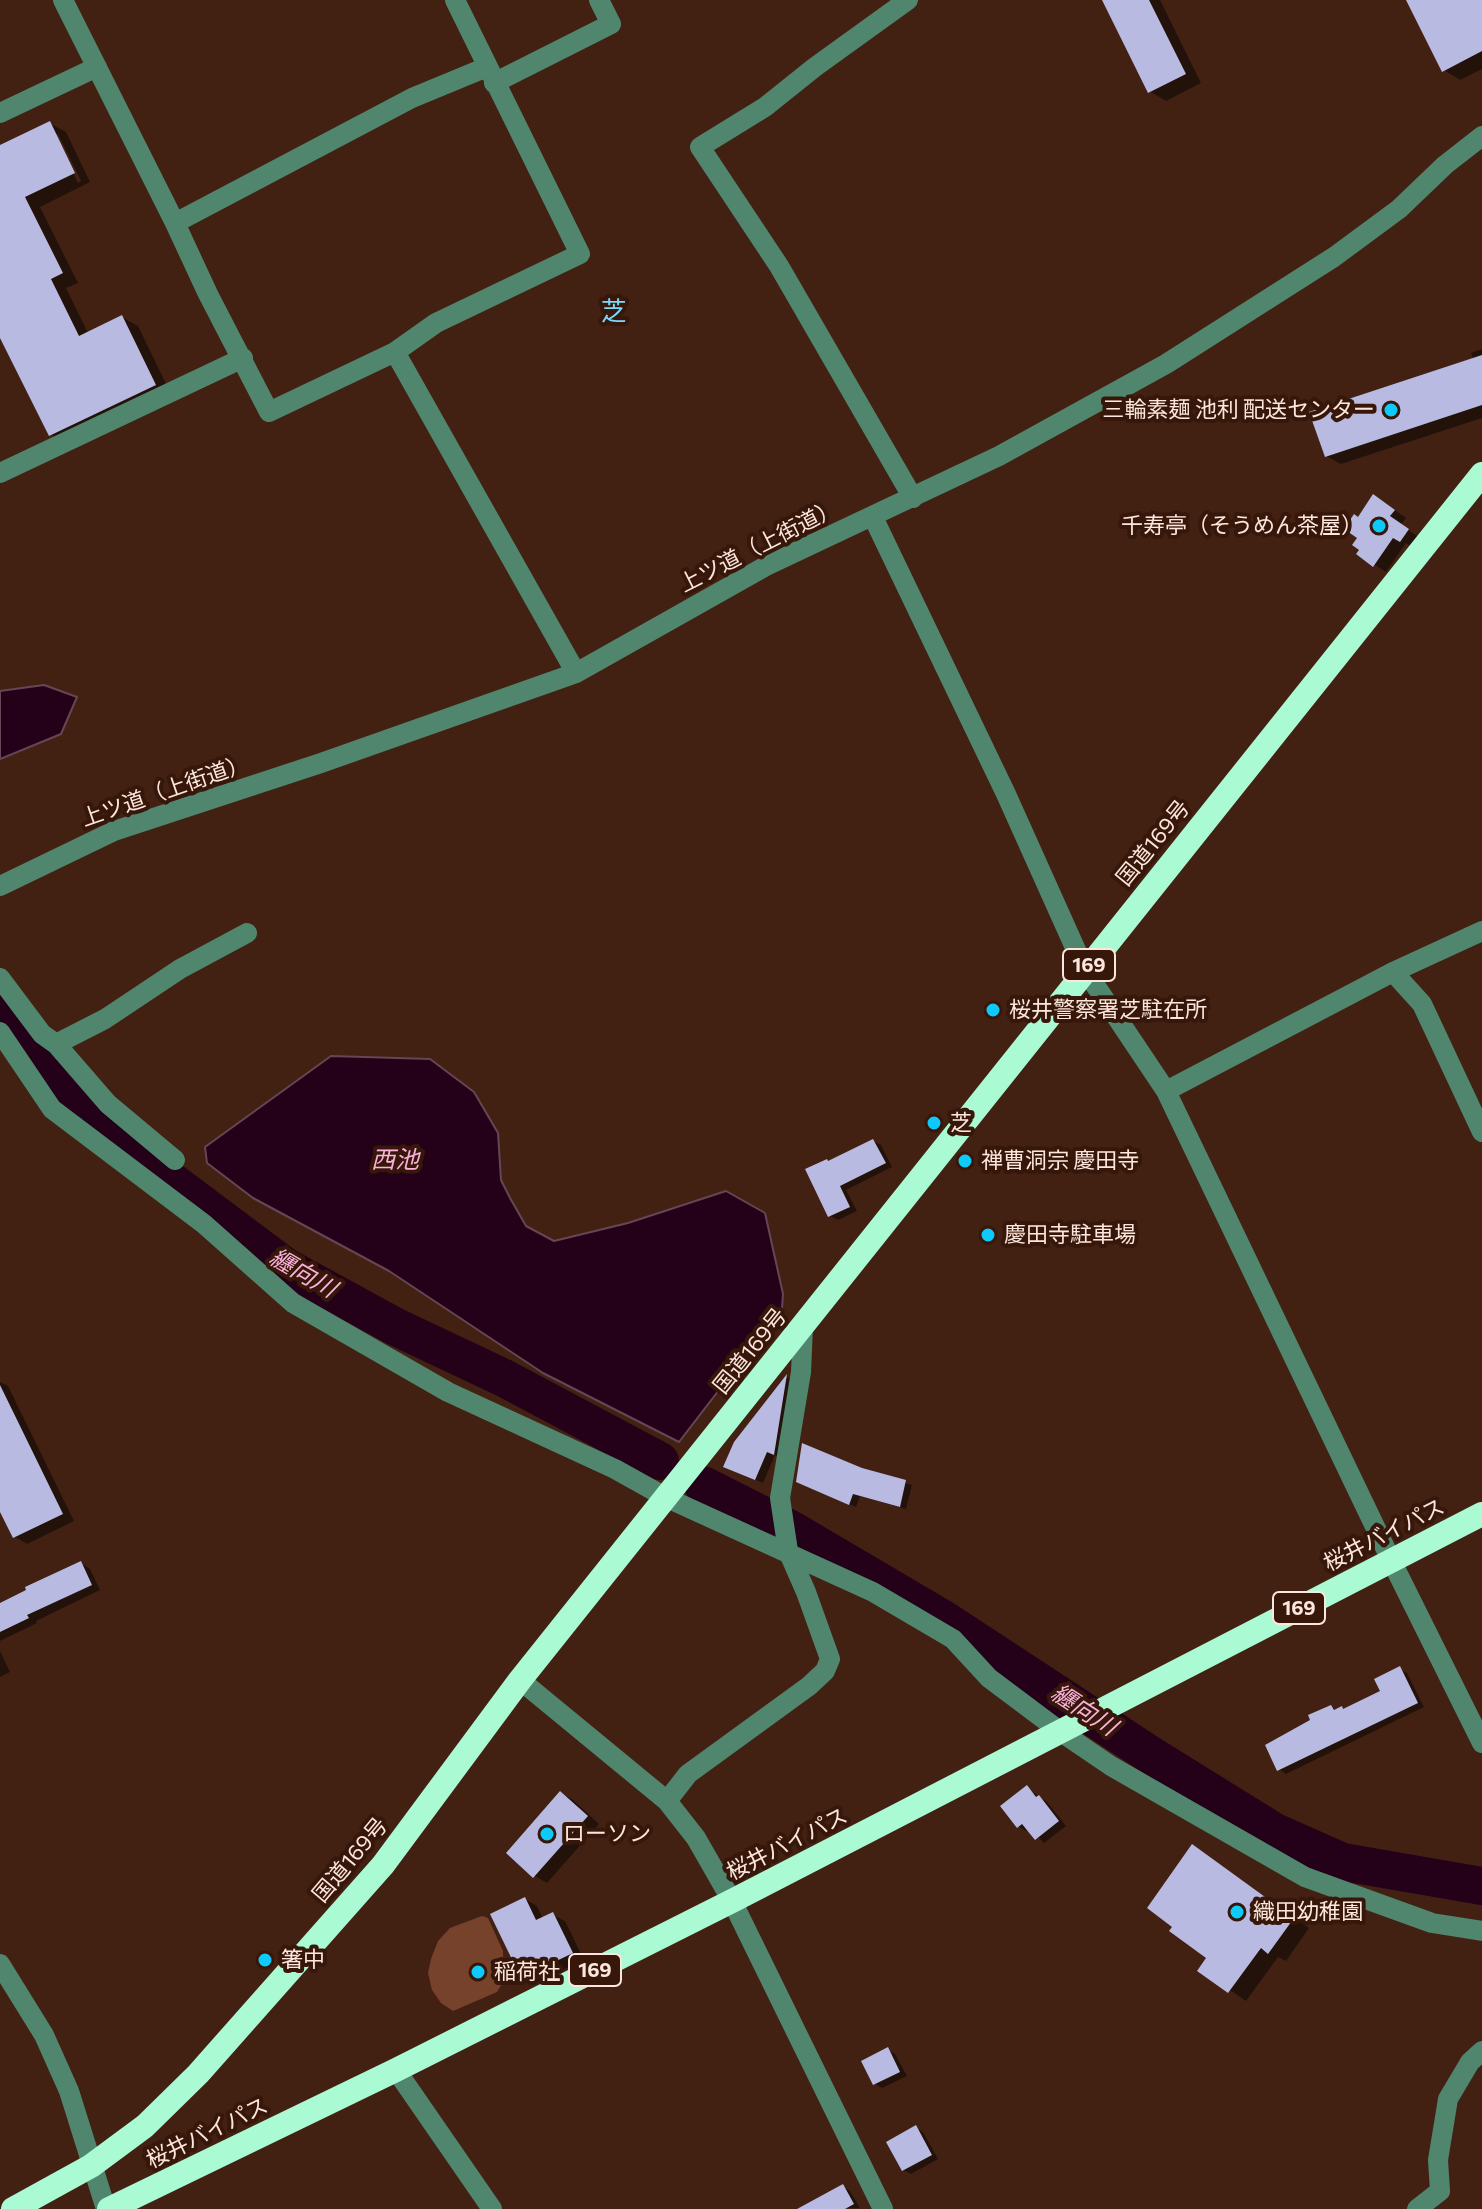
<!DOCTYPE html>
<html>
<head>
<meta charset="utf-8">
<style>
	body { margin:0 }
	canvas { display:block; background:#422113 }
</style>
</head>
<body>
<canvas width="1482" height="2209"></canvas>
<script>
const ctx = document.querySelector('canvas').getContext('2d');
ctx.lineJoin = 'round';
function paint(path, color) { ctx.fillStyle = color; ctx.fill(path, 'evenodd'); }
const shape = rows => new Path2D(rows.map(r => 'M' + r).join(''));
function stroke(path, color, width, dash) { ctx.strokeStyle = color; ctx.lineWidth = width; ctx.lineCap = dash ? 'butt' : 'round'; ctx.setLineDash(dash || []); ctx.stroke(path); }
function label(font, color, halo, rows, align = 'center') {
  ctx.font = font + ' Commissioner,"Noto Sans JP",sans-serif'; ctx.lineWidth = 8; ctx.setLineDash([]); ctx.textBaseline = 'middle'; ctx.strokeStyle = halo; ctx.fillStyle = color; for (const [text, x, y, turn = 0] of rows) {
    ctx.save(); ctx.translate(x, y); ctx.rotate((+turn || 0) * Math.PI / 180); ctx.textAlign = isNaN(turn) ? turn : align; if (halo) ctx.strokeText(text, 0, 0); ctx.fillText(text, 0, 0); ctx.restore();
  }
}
const green = shape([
	[482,1916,488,1918,503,1951,503,1982,497,1992,453,2011,441,2003,432,1990,428,1973,431,1959,438,1941,450,1928]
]);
const water = shape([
	[44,685,77,697,61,734,0,759,0,691,44,685],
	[331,1056,430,1059,474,1092,498,1133,501,1180,510,1198,526,1226,554,1241,628,1223,726,1191,765,1213,783,1294,782,1308,679,1442,543,1373,389,1271,253,1198,207,1163,205,1147,331,1056]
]);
const shadow = shape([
	[1104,0,1160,0,1201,83,1166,101,1149,91],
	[1408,0,1482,0,1482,69,1460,80,1444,70],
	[49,123,66,132,90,182,40,207,78,283,66,288,88,333,122,317,138,326,171,394,67,444,50,434,0,333,0,147],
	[54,134,58,134,81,181,78,183],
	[1482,349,1482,418,1341,464,1326,456,1474,360,1471,353],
	[1386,504,1406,518,1401,525,1420,538,1413,547,1406,543,1386,572,1358,554,1362,549,1359,519],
	[873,1141,881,1145,892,1167,846,1190,857,1211,838,1220,830,1216,830,1162],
	[788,1377,794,1381,781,1458,775,1455,763,1483,733,1470,736,1443],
	[0,1382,8,1386,74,1521,27,1544,15,1537,0,1507],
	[861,1470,912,1485,906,1509,860,1496,856,1507,830,1496],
	[81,1563,90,1569,100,1590,36,1621,37,1623,0,1641,0,1605],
	[0,1651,10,1672,0,1677],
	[1399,1669,1407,1673,1424,1707,1286,1774,1279,1769,1331,1707,1337,1710,1345,1710,1383,1692],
	[1027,1788,1047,1802,1066,1826,1044,1843,1029,1828,1026,1831,1018,1826],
	[561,1793,573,1800,599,1824,547,1883,535,1876],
	[1193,1847,1309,1928,1286,1961,1278,1957,1246,2001,1200,1970,1209,1958],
	[525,1899,537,1906,543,1919,553,1915,565,1921,584,1960,535,1983,523,1976],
	[888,2050,895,2054,907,2076,882,2088,875,2084],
	[916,2128,923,2132,938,2159,911,2174,903,2170],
	[843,2186,850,2191,860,2208,805,2209]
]);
const river = shape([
	[0,1009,68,1088,146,1162,286,1267,396,1327,504,1378,660,1461],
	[703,1485,794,1531,940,1617,1149,1754,1273,1831,1343,1862,1482,1886]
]);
const building = shape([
	[1102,0,1149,0,1186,74,1148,93],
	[1406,0,1482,0,1482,51,1442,72],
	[50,121,75,173,25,197,63,273,51,279,79,336,122,315,156,385,49,436,0,338,0,145],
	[1482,355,1482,405,1325,457,1309,412],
	[1373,494,1395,510,1390,516,1409,529,1400,542,1393,538,1373,567,1356,554,1359,550,1352,545,1357,538,1344,529,1354,514,1358,517],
	[873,1139,886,1163,840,1186,850,1207,828,1217,805,1169,827,1159,828,1161],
	[787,1374,774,1455,767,1452,755,1480,723,1467,734,1442],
	[0,1385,63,1514,13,1538,0,1512],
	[802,1443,862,1468,906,1480,900,1507,853,1494,849,1505,796,1482],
	[81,1561,92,1585,27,1615,29,1618,0,1632,0,1603,26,1590,25,1587],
	[1400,1666,1418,1703,1277,1771,1265,1745,1310,1720,1308,1715,1331,1705,1334,1710,1342,1706,1343,1709,1380,1691,1374,1679],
	[1027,1785,1036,1797,1039,1795,1059,1821,1035,1840,1022,1824,1017,1828,1000,1806],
	[560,1791,588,1816,533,1878,506,1853],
	[1192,1844,1294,1918,1268,1954,1261,1948,1228,1993,1197,1971,1206,1958,1169,1931,1172,1927,1147,1908],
	[525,1897,536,1920,553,1912,573,1953,521,1978,490,1914],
	[888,2047,900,2072,873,2085,861,2061],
	[916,2125,932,2155,902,2171,886,2142],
	[843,2184,854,2204,845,2209,797,2209]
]);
const minor = shape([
	[63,0,175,223,208,294,269,412,395,352,436,323,580,254,455,0],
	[908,0,815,67,765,107,700,147,779,266,913,498],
	[494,83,611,24,599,0],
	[0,113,97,67],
	[175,223,412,98,487,67],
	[395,352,576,673],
	[0,473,243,358],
	[873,517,1006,794,1085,970,1166,1091,1391,1560,1482,1743],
	[0,886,114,831,321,763,576,673,766,566,999,456,1166,364,1334,257,1399,209,1445,165,1482,136],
	[1393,972,1422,1004,1482,1132],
	[0,978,42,1034,56,1044,108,1104,175,1160],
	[0,1032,52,1109,204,1224,293,1303,448,1392,615,1469,667,1498,873,1592,953,1639,989,1678,1061,1732,1111,1766,1305,1877,1432,1923,1482,1931],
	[56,1044,105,1019,180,969,247,933],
	[1166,1091,1393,972,1482,931],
	[520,1680,667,1801,696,1838,732,1901,883,2209],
	[667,1801,688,1774,809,1686,825,1671,830,1659,806,1592,788,1551,780,1498,801,1372,803,1327],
	[0,1964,44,2035,69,2091,106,2209],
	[396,2070,492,2209],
	[1417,2209,1440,2191,1438,2160,1448,2099,1470,2062,1482,2051]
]);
const highway = shape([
	[13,2209,91,2166,145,2126,198,2074,383,1865,520,1680,1482,474],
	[109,2209,396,2070,732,1901,1482,1514]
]);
const markers = [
	[1391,410,8,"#0dcafa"],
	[1379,526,8,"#0dcafa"],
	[993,1010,8,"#0dcafa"],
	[934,1123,8,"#0dcafa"],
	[965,1161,8,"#0dcafa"],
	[988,1235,8,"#0dcafa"],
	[547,1834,8,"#0dcafa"],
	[1237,1912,8,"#0dcafa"],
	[265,1960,8,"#0dcafa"],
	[478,1972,8,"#0dcafa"]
];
const shields = [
	[1089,965,52],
	[1299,1608,52],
	[595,1970,52]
];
const shieldNames = [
	["169",1089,965],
	["169",1299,1608],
	["169",595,1970]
];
const poiNames = [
	["三輪素麺 池利 配送センター",1375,410,"right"],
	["千寿亭（そうめん茶屋）",1363,526,"right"],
	["桜井警察署芝駐在所",1009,1010],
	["芝",950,1123],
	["禅曹洞宗 慶田寺",981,1161],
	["慶田寺駐車場",1004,1235],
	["ローソン",563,1834],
	["織田幼稚園",1253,1912],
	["箸中",281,1960],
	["稲荷社",494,1972]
];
const streetNames = [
	["上ツ道（上街道）",759,546,-27],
	["上ツ道（上街道）",165,791,-19],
	["国道169号",1153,843,-51],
	["国道169号",750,1351,-51],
	["桜井バイパス",1384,1535,-27],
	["桜井バイパス",787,1844,-27],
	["国道169号",350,1860,-50],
	["桜井バイパス",207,2133,-26]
];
const waterNames = [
	["西池",395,1160],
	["纒向川",303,1273,30],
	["纒向川",1084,1710,33]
];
const quarterNames = [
	["芝",614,311]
];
paint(green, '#76422c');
paint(water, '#250019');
stroke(water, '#664554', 2);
paint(shadow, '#0007');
stroke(river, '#250019', 38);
paint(building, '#b8bae1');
stroke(minor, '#4f866d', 20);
stroke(highway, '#aafad3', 24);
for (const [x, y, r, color] of markers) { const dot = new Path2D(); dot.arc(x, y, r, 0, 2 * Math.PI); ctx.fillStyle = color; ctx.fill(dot); stroke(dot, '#371709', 3); }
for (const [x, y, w] of shields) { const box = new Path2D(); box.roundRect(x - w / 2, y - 16, w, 32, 6); ctx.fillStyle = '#371709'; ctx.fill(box); stroke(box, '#fde6dd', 2); }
label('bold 20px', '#fde6dd', null, shieldNames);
label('22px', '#fde6dd', '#371709', poiNames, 'left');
label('22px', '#fde6dd', '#371709', streetNames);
label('italic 24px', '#fab1dc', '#371709', waterNames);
label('26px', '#7bd9f9', '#371709', quarterNames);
</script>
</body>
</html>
